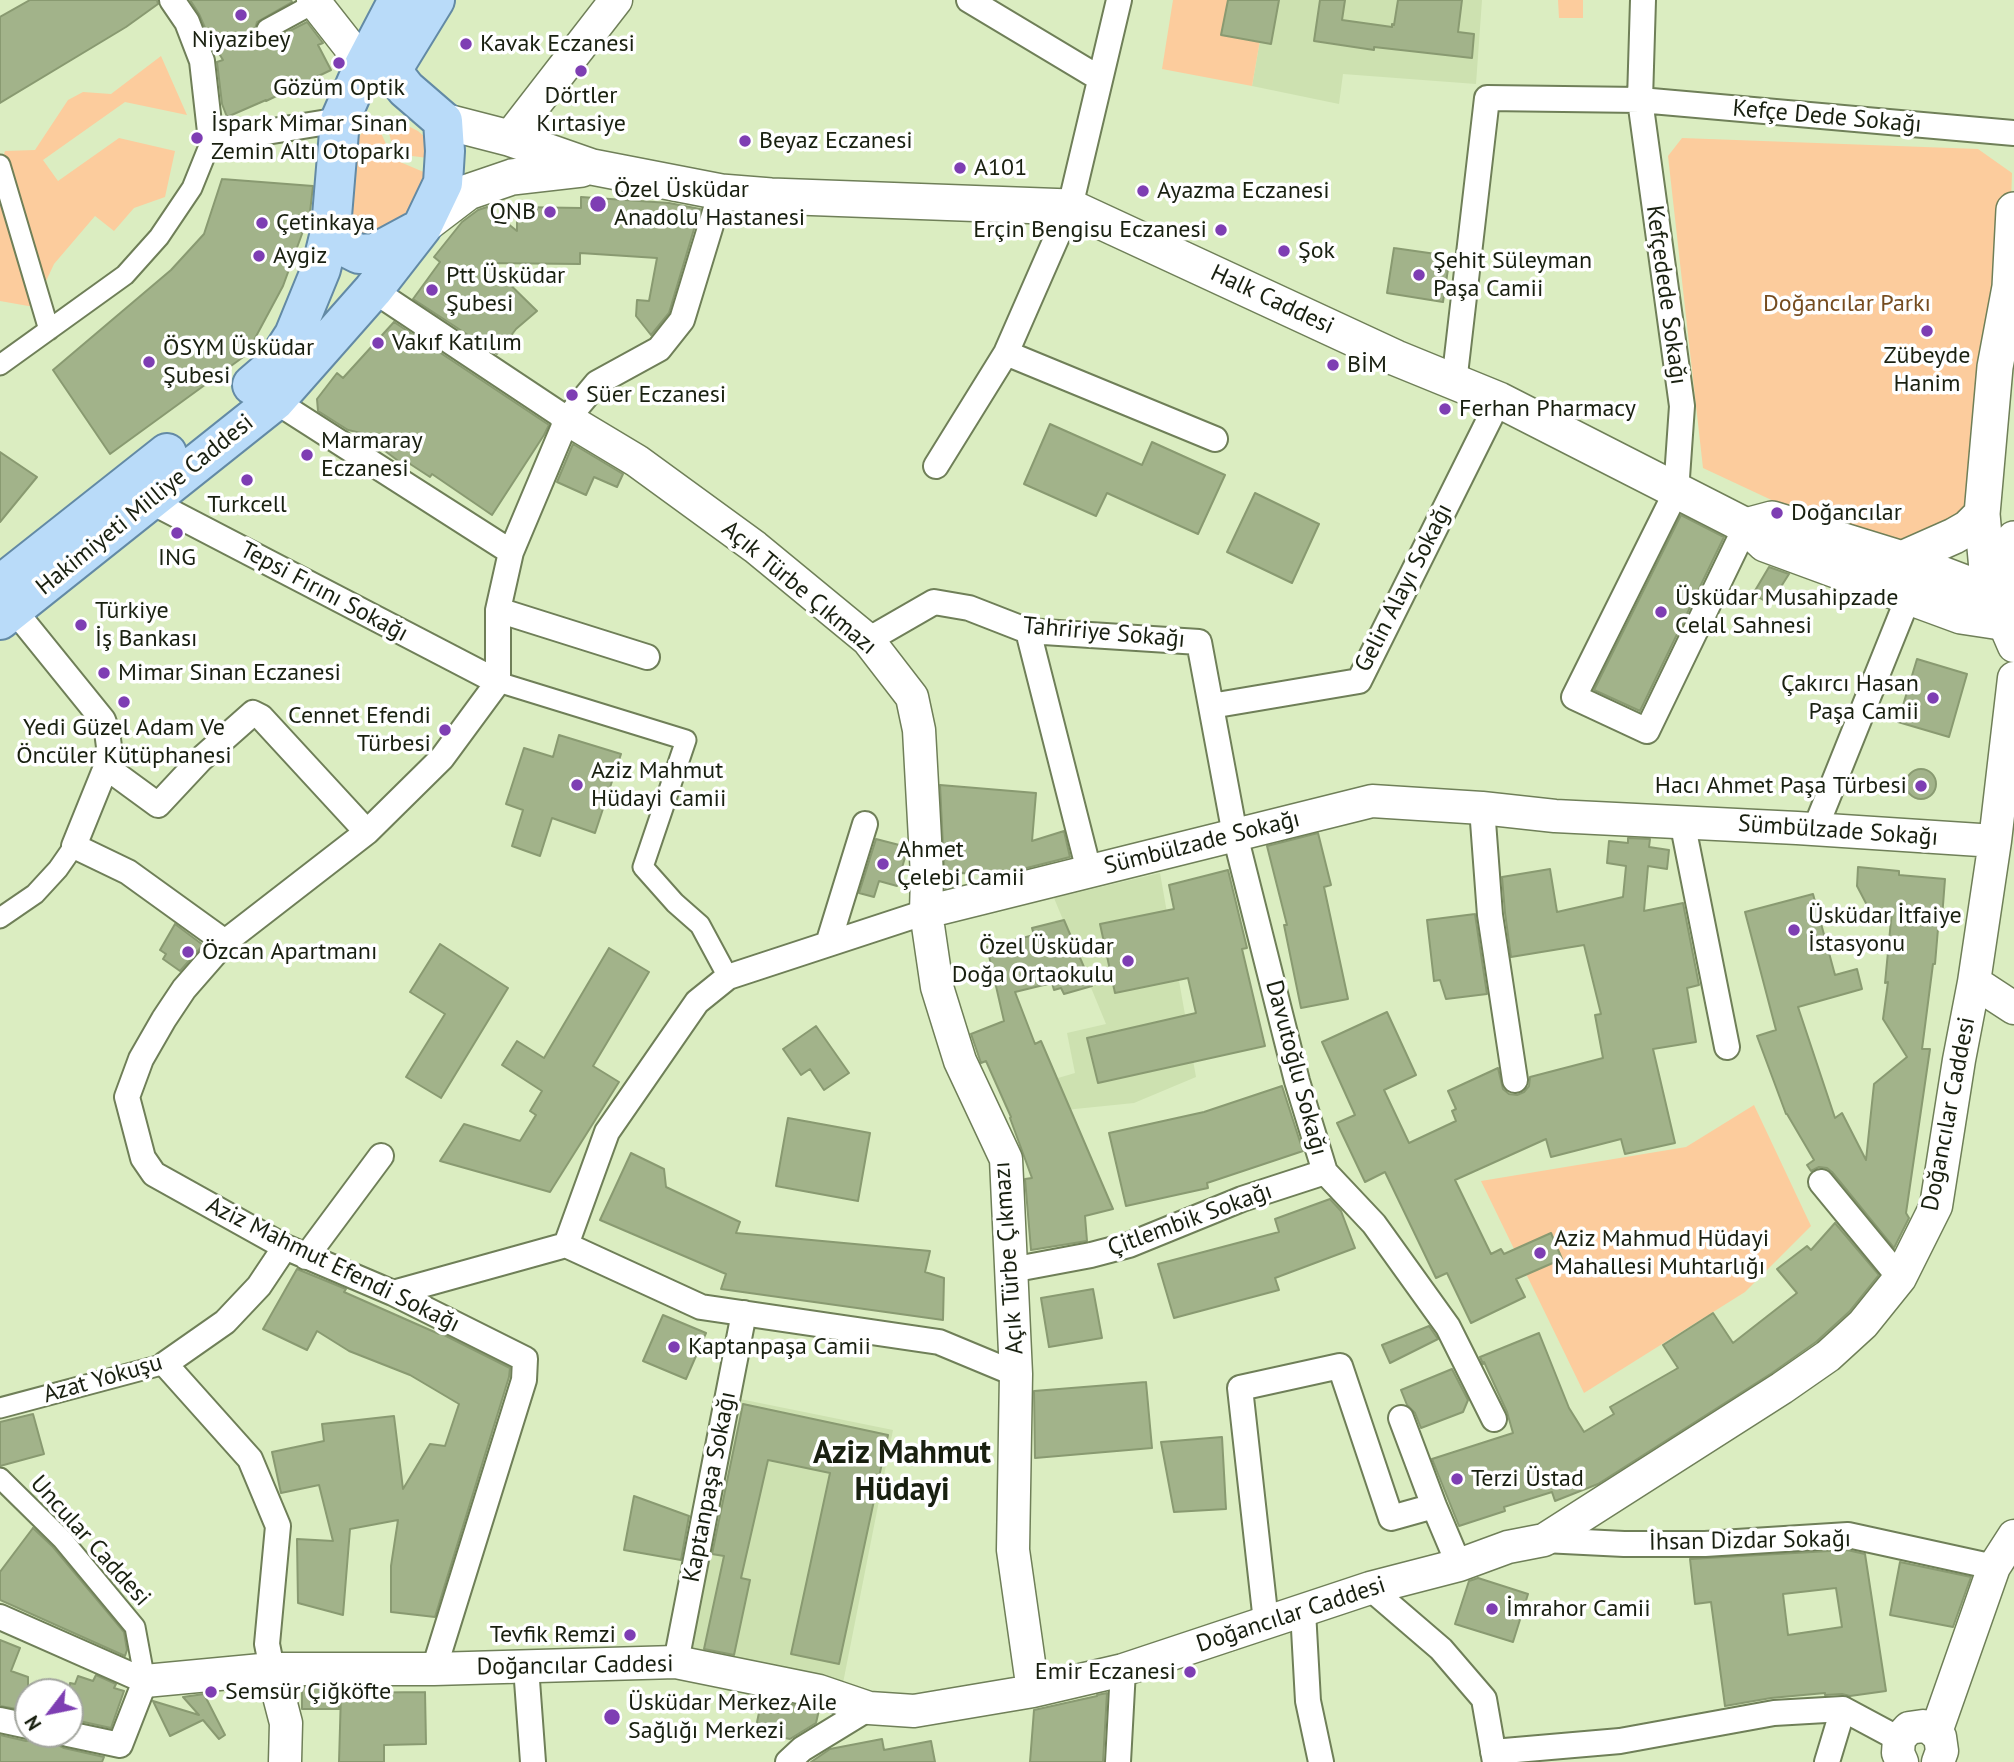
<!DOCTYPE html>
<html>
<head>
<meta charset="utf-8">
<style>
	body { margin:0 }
	#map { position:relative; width:2014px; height:1762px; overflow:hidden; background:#dbedc1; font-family:"PT Sans",sans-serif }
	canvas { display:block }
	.north { position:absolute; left:14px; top:1678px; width:70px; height:70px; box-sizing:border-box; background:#fff; border:2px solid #a3a69f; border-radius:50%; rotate:238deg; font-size:19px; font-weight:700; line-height:28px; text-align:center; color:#192010 }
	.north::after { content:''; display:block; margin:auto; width:24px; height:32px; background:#7e3eb3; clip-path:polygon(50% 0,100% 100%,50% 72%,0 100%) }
</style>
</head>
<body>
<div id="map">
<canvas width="2014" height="1762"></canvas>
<div class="north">N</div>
</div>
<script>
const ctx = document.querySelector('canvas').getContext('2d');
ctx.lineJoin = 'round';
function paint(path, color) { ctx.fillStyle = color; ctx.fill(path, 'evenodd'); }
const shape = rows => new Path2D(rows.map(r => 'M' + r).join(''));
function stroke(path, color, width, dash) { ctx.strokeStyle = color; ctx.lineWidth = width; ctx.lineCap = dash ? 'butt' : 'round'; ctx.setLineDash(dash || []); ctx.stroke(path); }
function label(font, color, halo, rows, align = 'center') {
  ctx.font = font + ' "PT Sans",sans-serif'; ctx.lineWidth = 7; ctx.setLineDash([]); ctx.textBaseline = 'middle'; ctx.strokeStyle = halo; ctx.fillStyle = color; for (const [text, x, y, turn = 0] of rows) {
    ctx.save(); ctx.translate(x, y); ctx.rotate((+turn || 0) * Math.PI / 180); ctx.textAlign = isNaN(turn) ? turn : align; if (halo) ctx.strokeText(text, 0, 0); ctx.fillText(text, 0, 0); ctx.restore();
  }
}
const built = shape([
	[1267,0,1482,0,1476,84,1343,74,1339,104,1252,86],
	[1160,873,1196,1077,1134,1103,1065,1110,1058,1078,1075,1073,1067,1033,1106,1024,1054,898],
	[740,1399,893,1430,843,1683,689,1652]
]);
const green = shape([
	[1173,0,1267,0,1252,86,1162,69],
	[1558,0,1583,0,1583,18,1559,18],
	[161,56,187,115,125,102,43,160,58,181,119,138,175,151,165,197,134,208,114,231,95,216,54,264,34,307,0,301,0,167,5,151,35,150,68,100,83,92,111,94],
	[375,120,393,159,426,173,415,219,363,238,348,216,353,164,358,138,368,125],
	[386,121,402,123,418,131,426,138,428,158,404,155,395,148,391,141],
	[1682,138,1978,149,2012,173,2000,525,1934,558,1825,525,1703,468,1668,156],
	[1754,1105,1811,1226,1745,1292,1584,1393,1481,1181,1686,1147]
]);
const building = shape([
	[30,0,157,0,158,4,126,27,0,103,0,17,30,0],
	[190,0,291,0,292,2,257,22,255,29,257,35,261,40,272,40,307,22,323,43,318,45,331,70,266,101,266,100,227,117,222,104,217,62,223,60,209,37,199,14,190,0],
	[1228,0,1279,0,1271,44,1221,35,1228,0],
	[1320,0,1345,0,1342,20,1392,27,1392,24,1394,25,1398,0,1462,0,1458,32,1474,34,1472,58,1374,47,1374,50,1314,41,1320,0],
	[222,179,313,186,310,212,283,286,246,355,110,454,53,370,171,270,204,234,222,179],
	[581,197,669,203,700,209,669,313,651,335,636,316,637,300,649,301,657,258,580,253,580,264,488,263,537,311,516,329,497,354,413,299,440,262,434,257,462,222,478,210,487,207,517,231,517,207,581,208,581,197],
	[1394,248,1450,256,1443,302,1387,293,1394,248],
	[394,322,549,425,544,435,492,515,432,474,430,477,404,460,401,463,361,433,348,430,318,411,317,399,337,373,343,378,394,322],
	[1050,424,1142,465,1152,442,1225,475,1198,534,1107,493,1096,516,1024,484,1050,424],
	[573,444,623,474,617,487,594,477,586,495,557,482,573,444],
	[0,452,37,477,0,522,0,452],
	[1255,493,1319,524,1292,583,1227,552,1255,493],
	[1681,515,1724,537,1640,711,1594,690,1681,515],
	[1769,567,1789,574,1770,604,1753,594,1769,567],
	[1917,659,1967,674,1949,737,1898,722,1917,659],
	[559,735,621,754,595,833,552,818,540,856,512,846,523,810,506,804,524,748,553,757,559,735],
	'1906 784a15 15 0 1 1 30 0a15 15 0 1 1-30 0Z',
	[940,785,1036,793,1032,841,1064,831,1070,857,1003,874,957,873,956,886,945,888,940,785],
	[1318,833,1331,885,1324,887,1348,999,1301,1008,1284,925,1287,925,1267,846,1318,833],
	[1628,838,1650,839,1649,847,1669,850,1667,869,1648,866,1644,911,1683,903,1699,985,1687,988,1696,1042,1653,1049,1675,1143,1625,1154,1621,1139,1551,1157,1546,1139,1455,1180,1491,1254,1501,1249,1504,1254,1551,1233,1562,1259,1516,1279,1525,1297,1471,1323,1447,1273,1436,1278,1385,1172,1365,1182,1337,1123,1355,1115,1322,1042,1387,1012,1416,1075,1384,1090,1409,1143,1456,1121,1452,1111,1456,1109,1448,1091,1498,1068,1503,1089,1509,1094,1517,1095,1524,1092,1529,1086,1530,1077,1603,1058,1595,1015,1601,1014,1584,945,1511,957,1505,913,1502,877,1550,869,1557,912,1623,897,1626,866,1607,863,1609,841,1628,843,1628,838],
	[876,839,907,847,907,850,897,886,879,881,874,897,859,893,876,839],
	[1858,867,1899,871,1899,875,1945,879,1942,918,1939,917,1935,964,1933,964,1922,1049,1930,1049,1906,1213,1909,1218,1894,1248,1832,1172,1827,1168,1819,1167,1811,1171,1807,1165,1814,1160,1787,1114,1786,1114,1757,1036,1776,1030,1745,912,1813,894,1835,975,1857,969,1862,989,1798,1007,1835,1118,1842,1113,1866,1160,1874,1084,1907,1057,1883,1019,1888,982,1885,983,1892,910,1869,909,1857,886,1858,867],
	[1228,870,1247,948,1242,949,1265,1046,1098,1083,1087,1038,1196,1013,1188,978,1115,993,1100,924,1174,909,1169,885,1228,870],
	[1475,914,1487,994,1446,999,1440,980,1434,981,1427,920,1475,914],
	[1064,920,1092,986,1064,994,1061,988,1054,990,1052,983,1015,992,1035,1044,1041,1041,1113,1209,1085,1216,1087,1241,1031,1250,1025,1179,1032,1178,1010,1118,1011,1117,986,1061,981,1063,971,1034,1004,1021,987,947,1034,935,1032,928,1064,920],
	[175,924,203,945,180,971,163,959,166,954,160,950,175,924],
	[440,944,508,988,441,1098,406,1077,445,1014,410,992,440,944],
	[609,948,649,972,593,1066,619,1082,550,1192,440,1161,464,1124,520,1141,536,1115,530,1111,542,1091,502,1065,517,1041,544,1058,609,948],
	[816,1026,849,1073,824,1090,810,1069,801,1075,783,1049,816,1026],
	[1282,1086,1303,1151,1207,1183,1208,1188,1126,1206,1109,1133,1204,1112,1282,1086],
	[788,1118,870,1133,858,1201,776,1186,788,1118],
	[631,1153,664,1169,666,1187,740,1222,736,1233,930,1251,925,1272,944,1278,943,1320,721,1289,726,1274,600,1220,631,1153],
	[1330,1199,1341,1211,1355,1248,1275,1278,1279,1290,1174,1318,1158,1264,1279,1232,1275,1219,1330,1199],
	[1835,1223,1879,1275,1850,1311,1816,1342,1772,1373,1598,1484,1555,1501,1552,1492,1504,1507,1505,1511,1459,1526,1432,1459,1513,1433,1507,1412,1484,1362,1483,1364,1480,1357,1539,1333,1569,1408,1584,1432,1614,1414,1610,1407,1678,1368,1663,1345,1713,1313,1733,1343,1797,1293,1777,1269,1807,1246,1811,1250,1835,1223],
	[297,1269,346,1289,344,1292,439,1334,440,1333,510,1368,509,1377,435,1617,391,1612,391,1566,398,1520,350,1529,343,1615,298,1603,297,1539,333,1541,319,1485,281,1493,272,1452,324,1441,322,1424,394,1416,403,1489,430,1444,445,1446,459,1404,410,1375,349,1351,317,1331,307,1350,263,1329,297,1269],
	[1093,1289,1102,1338,1049,1347,1041,1298,1093,1289],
	[663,1315,706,1333,686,1379,643,1361,663,1315],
	[1429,1326,1438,1339,1390,1363,1382,1345,1429,1326],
	[1452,1369,1468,1400,1463,1412,1421,1428,1415,1413,1407,1405,1401,1390,1452,1369],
	[1146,1382,1152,1448,1035,1458,1034,1391,1146,1382],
	[743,1404,888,1435,839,1664,791,1654,830,1473,768,1460,741,1578,750,1580,734,1655,704,1649,724,1556,712,1554,743,1404],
	[33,1414,44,1454,0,1466,0,1422,33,1414],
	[1222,1437,1226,1509,1174,1512,1161,1442,1222,1437],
	[634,1496,689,1516,681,1560,624,1550,634,1496],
	[33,1528,53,1547,124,1632,127,1650,125,1656,0,1600,0,1572,33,1528],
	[1847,1550,1865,1554,1886,1691,1850,1696,1842,1694,1825,1695,1825,1693,1771,1698,1725,1706,1711,1602,1695,1604,1690,1559,1847,1550],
	[1836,1588,1842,1627,1788,1635,1783,1594,1836,1588],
	[1900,1562,1971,1577,1953,1627,1890,1615,1900,1562],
	[1478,1578,1528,1594,1513,1642,1455,1624,1469,1581,1478,1578],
	[0,1640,20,1648,11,1671,28,1677,28,1711,0,1706,0,1640],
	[96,1675,116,1684,114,1688,124,1691,111,1728,70,1719,70,1683,75,1684,78,1676,93,1681,96,1675],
	[302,1687,339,1687,339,1709,302,1709,302,1687],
	[425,1692,426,1744,384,1745,384,1762,339,1762,341,1693,425,1692],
	[1107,1693,1103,1762,1030,1762,1034,1710,1097,1696,1097,1695,1107,1693],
	[204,1694,225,1735,219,1739,203,1720,170,1736,153,1701,199,1715,183,1697,204,1694],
	[762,1698,819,1710,816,1723,790,1739,755,1732,762,1698],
	[40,1734,54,1736,58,1745,64,1748,104,1757,102,1762,0,1762,0,1735,26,1741,33,1740,40,1734],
	[882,1739,884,1750,931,1741,935,1762,811,1762,830,1749,882,1739]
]);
const pedestrian = shape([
	[267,29,315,3],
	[0,165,49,330],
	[0,365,125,275,159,237,192,188,211,141],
	[498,682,686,740,643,867,675,903,700,925,728,977],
	[0,918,35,894,58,869,74,846],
	[0,1408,165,1364],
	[0,1478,62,1539,135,1627,145,1681]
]);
const minor = shape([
	[172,0,187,22,202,61,211,141,340,120],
	[969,0,1099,78],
	[1643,0,1640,100,1682,406,1676,492,1574,697,1647,731,1746,526],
	[373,290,567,419],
	[1006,353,1215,439],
	[1454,383,1487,98,1640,100,2014,133],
	[275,401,511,552],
	[936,466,1006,353,1070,207,1119,0],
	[150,501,498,682],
	[14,610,103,720,107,731,109,747,106,767,74,846,128,872,225,942],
	[498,610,647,657],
	[1028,631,1089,871],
	[868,640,934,602,969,608,1028,631,1199,642,1235,835,1297,1081,1325,1172,1374,1224,1448,1327,1494,1419],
	[1211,706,1359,681,1499,400],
	[106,767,158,805,201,759,253,713,261,717,367,832],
	[1482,808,1490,915,1515,1080],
	[1682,821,1727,1047],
	[1815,829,1908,598],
	[828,944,865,824],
	[1821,1182,1900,1278],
	[566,1245,607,1132,697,1002,728,977,926,912],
	[306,1257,381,1156],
	[1011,1270,1091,1255,1129,1245,1242,1199,1325,1172],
	[393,1293,566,1245,701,1307,939,1342,1016,1374],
	[1401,1418,1434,1506,1459,1565],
	[1544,1540,1624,1544,1705,1544,1848,1535,1994,1567],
	[1370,1588,1441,1649,1484,1699,1495,1762],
	[1303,1611,1308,1701,1321,1762],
	[0,1617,145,1681,120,1745,68,1734],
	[1266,1622,1240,1388,1340,1366,1391,1518,1434,1506],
	[676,1662,744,1313],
	[526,1667,533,1762],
	[272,1669,267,1644,278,1526,250,1459,165,1364,225,1322,259,1286,285,1247],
	[434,1669,524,1380,525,1359,393,1293,285,1247,154,1174,143,1158,127,1097,141,1059,164,1019,184,989,225,942,367,832,442,758,498,682,498,610,511,552,567,419,597,383,659,349,682,320,721,192],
	[0,1720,28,1726],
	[1493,1752,1620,1741,1774,1713,1843,1709,1899,1739],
	[788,1762,802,1749,869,1708],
	[1118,1762,1123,1670],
	[1827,1762,1843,1709]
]);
const tertiary = shape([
	[313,0,364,65],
	[509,138,616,0],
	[567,419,637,461,755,547,868,640,912,697,919,730,927,876,926,912,937,987,960,1061,1006,1159,1016,1374,1013,1550,1033,1691],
	[2004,623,2014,646],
	[926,912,1372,801,1482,808,1555,816,1797,828,1995,841],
	[1974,982,2014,1008],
	[272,1669,286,1723,285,1762],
	[145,1681,272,1669,434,1669,676,1662,819,1691,869,1708,914,1711,1033,1691,1123,1670,1370,1588,1459,1565,1508,1547,1544,1540,1782,1388,1828,1356,1863,1324,1900,1278,1936,1206,1959,1060,1974,982,1995,841,2014,678],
	[1936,1732,1994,1567,2014,1536],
	[1902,1762,1898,1753,1899,1739,1909,1728,1923,1726,1930,1728,1940,1737,1942,1751,1938,1762]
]);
const secondary = shape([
	[443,121,509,138,592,167,721,192,771,196,1070,207,1396,358,1499,400,1746,526,1765,544,1961,616,2014,624],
	[422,227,468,192,512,177,582,169],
	[1746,526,1772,519,1902,559,1989,592,2009,597],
	[2014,539,2014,580],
	[1902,559,1954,536,1968,528,1982,514],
	[2004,623,1995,608,1989,592,1982,514,1995,367,2010,287,2014,210]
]);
const primary = shape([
	[331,228,349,249,359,254,375,253,414,232],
	[252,385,274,366,294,335,321,269,331,228,340,120,364,65,398,0],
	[0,585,167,453],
	[0,620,275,401,373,290,422,227,443,183,445,151,443,121,406,89,395,75,397,62,435,0]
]);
const markers = [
	[241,15,7,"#7e3eb3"],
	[466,44,7,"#7e3eb3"],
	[339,63,7,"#7e3eb3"],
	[581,71,7,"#7e3eb3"],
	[197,138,7,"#7e3eb3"],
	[745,141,7,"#7e3eb3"],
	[960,168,7,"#7e3eb3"],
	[1143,191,7,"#7e3eb3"],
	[598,204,9,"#7e3eb3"],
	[550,212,7,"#7e3eb3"],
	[262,223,7,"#7e3eb3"],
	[1221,230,7,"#7e3eb3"],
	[1284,251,7,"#7e3eb3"],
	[259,256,7,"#7e3eb3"],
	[1419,275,7,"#7e3eb3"],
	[432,290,7,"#7e3eb3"],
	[1927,331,7,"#7e3eb3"],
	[378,343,7,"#7e3eb3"],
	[149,362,7,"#7e3eb3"],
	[1333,365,7,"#7e3eb3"],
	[572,395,7,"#7e3eb3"],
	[1445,409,7,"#7e3eb3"],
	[307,455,7,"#7e3eb3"],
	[247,480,7,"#7e3eb3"],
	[1777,513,7,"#7e3eb3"],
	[177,533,7,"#7e3eb3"],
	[1661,612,7,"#7e3eb3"],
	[81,625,7,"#7e3eb3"],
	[104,673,7,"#7e3eb3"],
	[1933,698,7,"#7e3eb3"],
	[124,702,7,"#7e3eb3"],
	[445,730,7,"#7e3eb3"],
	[577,785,7,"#7e3eb3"],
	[1921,786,7,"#7e3eb3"],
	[883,864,7,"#7e3eb3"],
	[1794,930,7,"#7e3eb3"],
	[188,952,7,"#7e3eb3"],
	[1128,961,7,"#7e3eb3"],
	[1540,1253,7,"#7e3eb3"],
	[674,1347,7,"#7e3eb3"],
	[1457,1479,7,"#7e3eb3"],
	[1492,1609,7,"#7e3eb3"],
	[630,1635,7,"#7e3eb3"],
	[1190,1672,7,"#7e3eb3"],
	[211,1692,7,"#7e3eb3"],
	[612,1717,9,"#7e3eb3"]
];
const poiNames = [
	["Niyazibey",241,40,"center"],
	["Kavak Eczanesi",480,44],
	["Gözüm Optik",339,88,"center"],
	["Dörtler",581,96,"center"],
	["Kırtasiye",581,124,"center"],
	["İspark Mimar Sinan",211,124],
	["Zemin Altı Otoparkı",211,152],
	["Beyaz Eczanesi",759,141],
	["A101",974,168],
	["Özel Üsküdar",614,190],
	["Anadolu Hastanesi",614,218],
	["Ayazma Eczanesi",1157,191],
	["QNB",536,212,"right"],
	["Çetinkaya",276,223],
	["Erçin Bengisu Eczanesi",1207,230,"right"],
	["Şok",1298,251],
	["Aygiz",273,256],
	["Şehit Süleyman",1433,261],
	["Paşa Camii",1433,289],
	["Ptt Üsküdar",446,276],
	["Şubesi",446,304],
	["Vakıf Katılım",392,343],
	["ÖSYM Üsküdar",163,348],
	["Şubesi",163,376],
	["Zübeyde",1927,356,"center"],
	["Hanim",1927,384,"center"],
	["BİM",1347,365],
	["Süer Eczanesi",586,395],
	["Ferhan Pharmacy",1459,409],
	["Marmaray",321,441],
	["Eczanesi",321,469],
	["Turkcell",247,505,"center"],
	["Doğancılar",1791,513],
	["ING",177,558,"center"],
	["Üsküdar Musahipzade",1675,598],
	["Celal Sahnesi",1675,626],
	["Türkiye",95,611],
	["İş Bankası",95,639],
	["Mimar Sinan Eczanesi",118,673],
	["Çakırcı Hasan",1919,684,"right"],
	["Paşa Camii",1919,712,"right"],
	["Cennet Efendi",431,716,"right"],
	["Türbesi",431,744,"right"],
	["Yedi Güzel Adam Ve",124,728,"center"],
	["Öncüler Kütüphanesi",124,756,"center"],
	["Aziz Mahmut",591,771],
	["Hüdayi Camii",591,799],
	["Hacı Ahmet Paşa Türbesi",1907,786,"right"],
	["Ahmet",897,850],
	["Çelebi Camii",897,878],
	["Üsküdar İtfaiye",1808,916],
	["İstasyonu",1808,944],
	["Özel Üsküdar",1114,947,"right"],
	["Doğa Ortaokulu",1114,975,"right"],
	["Özcan Apartmanı",202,952],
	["Aziz Mahmud Hüdayi",1554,1239],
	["Mahallesi Muhtarlığı",1554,1267],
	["Kaptanpaşa Camii",688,1347],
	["Terzi Üstad",1471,1479],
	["İmrahor Camii",1506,1609],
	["Tevfik Remzi",616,1635,"right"],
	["Emir Eczanesi",1176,1672,"right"],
	["Semsür Çiğköfte",225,1692],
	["Üsküdar Merkez Aile",628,1703],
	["Sağlığı Merkezi",628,1731]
];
const streetNames = [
	["Kefçe Dede Sokağı",1827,117,5],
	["Kefçedede Sokağı",1666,295,82],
	["Halk Caddesi",1272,300,25],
	["Hakimiyeti Milliye Caddesi",145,505,-39],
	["Açık Türbe Çıkmazı",799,588,40],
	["Gelin Alayı Sokağı",1404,588,-63],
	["Tepsi Fırını Sokağı",324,592,28],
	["Tahririye Sokağı",1104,633,5],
	["Sümbülzade Sokağı",1838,831,4],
	["Sümbülzade Sokağı",1202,843,-14],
	["Davutoğlu Sokağı",1296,1068,75],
	["Doğancılar Caddesi",1949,1114,-79],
	["Çitlembik Sokağı",1190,1220,-20],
	["Açık Türbe Çıkmazı",1009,1258,-94],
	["Aziz Mahmut Efendi Sokağı",333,1265,26],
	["Azat Yokuşu",103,1379,-16],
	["Kaptanpaşa Sokağı",710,1487,-79],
	["Uncular Caddesi",90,1541,48],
	["İhsan Dizdar Sokağı",1750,1541,-1],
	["Doğancılar Caddesi",1291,1615,-18],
	["Doğancılar Caddesi",575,1666,-1]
];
const parkNames = [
	["Doğancılar Parkı",1847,304]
];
const districtNames = [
	["Aziz Mahmut",902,1454],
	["Hüdayi",902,1491]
];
paint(built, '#cde1b0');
paint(green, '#fccc9d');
paint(building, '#a2b38a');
stroke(building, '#899a71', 2);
stroke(pedestrian, '#6f7f58', 23);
stroke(minor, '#6f7f58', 28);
stroke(tertiary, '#6f7f58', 35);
stroke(secondary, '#6f7f58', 38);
stroke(primary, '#638aa5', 42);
stroke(pedestrian, '#fff', 19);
stroke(minor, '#fff', 24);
stroke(tertiary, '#fff', 32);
stroke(secondary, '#fff', 35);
stroke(primary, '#b9dbf9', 38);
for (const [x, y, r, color] of markers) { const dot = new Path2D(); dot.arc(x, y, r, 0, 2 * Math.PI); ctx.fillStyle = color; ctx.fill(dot); stroke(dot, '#fff', 2.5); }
label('24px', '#192010', '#fff', poiNames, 'left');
label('24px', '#192010', '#fff', streetNames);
label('24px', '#754c1f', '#fff', parkNames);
label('bold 32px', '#192010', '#fff', districtNames);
</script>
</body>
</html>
